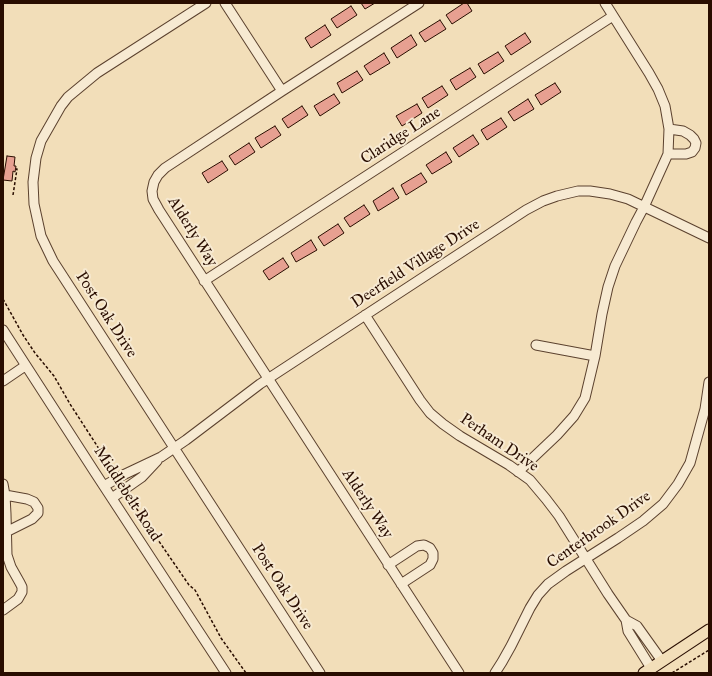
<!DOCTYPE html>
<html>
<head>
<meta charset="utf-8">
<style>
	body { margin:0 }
	#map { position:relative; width:712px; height:676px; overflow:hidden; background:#f2deb9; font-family:"IM FELL Great Primer",serif }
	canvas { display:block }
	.frame { position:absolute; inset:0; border:4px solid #290d00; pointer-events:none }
</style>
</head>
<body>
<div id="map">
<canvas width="712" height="676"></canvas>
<div class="frame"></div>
</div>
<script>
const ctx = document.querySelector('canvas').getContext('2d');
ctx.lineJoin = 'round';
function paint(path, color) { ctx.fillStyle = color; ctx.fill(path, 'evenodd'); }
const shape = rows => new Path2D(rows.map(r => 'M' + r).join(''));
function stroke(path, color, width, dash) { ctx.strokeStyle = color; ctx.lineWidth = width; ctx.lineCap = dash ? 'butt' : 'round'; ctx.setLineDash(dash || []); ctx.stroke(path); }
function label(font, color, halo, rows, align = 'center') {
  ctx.font = font + ' "IM FELL Great Primer",serif'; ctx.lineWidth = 4; ctx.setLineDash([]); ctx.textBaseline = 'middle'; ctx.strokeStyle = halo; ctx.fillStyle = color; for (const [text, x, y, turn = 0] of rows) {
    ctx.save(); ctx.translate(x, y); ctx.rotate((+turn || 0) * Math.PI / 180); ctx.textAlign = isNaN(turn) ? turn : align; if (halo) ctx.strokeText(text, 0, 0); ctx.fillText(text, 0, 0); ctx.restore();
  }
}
const building = shape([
	[361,3,375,3,365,9,361,3],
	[464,3,467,3,472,11,452,24,446,15,464,3],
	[351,6,357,15,337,28,331,19,351,6],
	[440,20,446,29,425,42,419,33,440,20],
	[325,25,331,35,311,48,305,38,325,25],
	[525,33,531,42,511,55,505,46,525,33],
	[411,35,417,45,397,58,391,48,411,35],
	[498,52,504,61,484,74,478,64,498,52],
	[384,53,390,63,370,75,364,66,384,53],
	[470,68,476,77,456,90,450,80,470,68],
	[357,71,363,80,342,93,337,83,357,71],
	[555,83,561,92,541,105,535,95,555,83],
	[442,86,448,95,428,108,422,98,442,86],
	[334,94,340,103,320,116,314,106,334,94],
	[528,99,534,109,514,121,508,112,528,99],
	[417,104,422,113,402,126,396,116,417,104],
	[302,106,308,115,288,128,282,119,302,106],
	[501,118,507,127,487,140,481,130,501,118],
	[275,126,281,135,261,148,255,138,275,126],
	[473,135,479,144,459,157,453,148,473,135],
	[249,143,255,152,235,165,229,156,249,143],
	[446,152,452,162,432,174,426,165,446,152],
	[7,156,15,157,14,166,16,166,15,172,13,171,12,181,3,180,7,156],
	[222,161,228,170,208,183,202,173,222,161],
	[421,173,427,182,406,195,401,185,421,173],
	[393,188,399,198,378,211,373,201,393,188],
	[364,205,370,214,350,227,344,218,364,205],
	[338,224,344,233,324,246,318,237,338,224],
	[311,240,317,250,296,262,291,253,311,240],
	[283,258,289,267,269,280,263,271,283,258]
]);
const path = shape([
	[13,195,17,169,16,169],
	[3,299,23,335,35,353,54,376,70,404,114,472],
	[128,496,169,556,189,585,195,590,221,638,246,673],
	[672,673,709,650]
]);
const minor = shape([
	[206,3,97,73,68,97,61,106,41,141,36,158,33,182,34,204,41,236,53,261,320,673],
	[225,3,282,91],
	[419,3,282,91,165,168,158,175,154,182,152,191,153,199,159,210,459,673],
	[668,154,686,154,692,152,695,148,696,143,694,139,690,135,683,131,669,129],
	[204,281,613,16],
	[365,315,420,400,430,413,443,424,460,436,509,465,530,480,546,499,559,516,608,594,626,620,628,631,651,668],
	[3,330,94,471,226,673],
	[536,345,595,356],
	[3,381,25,366],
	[518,472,557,435,574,416,585,398,595,356,602,314,608,287,615,266,636,222,644,207,668,154,669,129,665,106,658,89,649,73,605,3],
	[3,484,5,495,6,514,7,555,11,567,20,583,22,587,22,592,18,599,3,610],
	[104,486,123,475,161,457,186,440,260,384,526,210,543,201,557,196,578,191,590,191,610,194,628,199,709,238],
	[5,495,27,499,34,502,38,508,38,513,32,519,6,532],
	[112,498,142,477,157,461],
	[388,565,417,546,424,545,430,548,433,553,433,559,430,565,401,584],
	[626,620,637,626,662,661],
	[495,673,502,662,511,646,530,608,538,595,548,584,566,571,618,538,643,521,663,504,678,484,690,463,705,409,709,382]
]);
const major = shape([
	[644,673,709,630]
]);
const streetNames = [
	["Claridge Lane",401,136,-33],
	["Alderly Way",192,232,58],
	["Deerfield Village Drive",416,264,-33],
	["Post Oak Drive",106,315,57],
	["Perham Drive",499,443,34],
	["Middlebelt Road",127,494,57],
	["Alderly Way",367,504,57],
	["Centerbrook Drive",599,530,-35],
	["Post Oak Drive",282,587,57]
];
paint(building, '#e7a091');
stroke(building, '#290d00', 1);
stroke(minor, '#5b412e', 11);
stroke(major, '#290d00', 13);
stroke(path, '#290d00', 1.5, [3, 2]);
stroke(minor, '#f7ead2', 9);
stroke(major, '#f2deb9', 11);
label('16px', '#290d00', '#f7ead2', streetNames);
</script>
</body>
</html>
